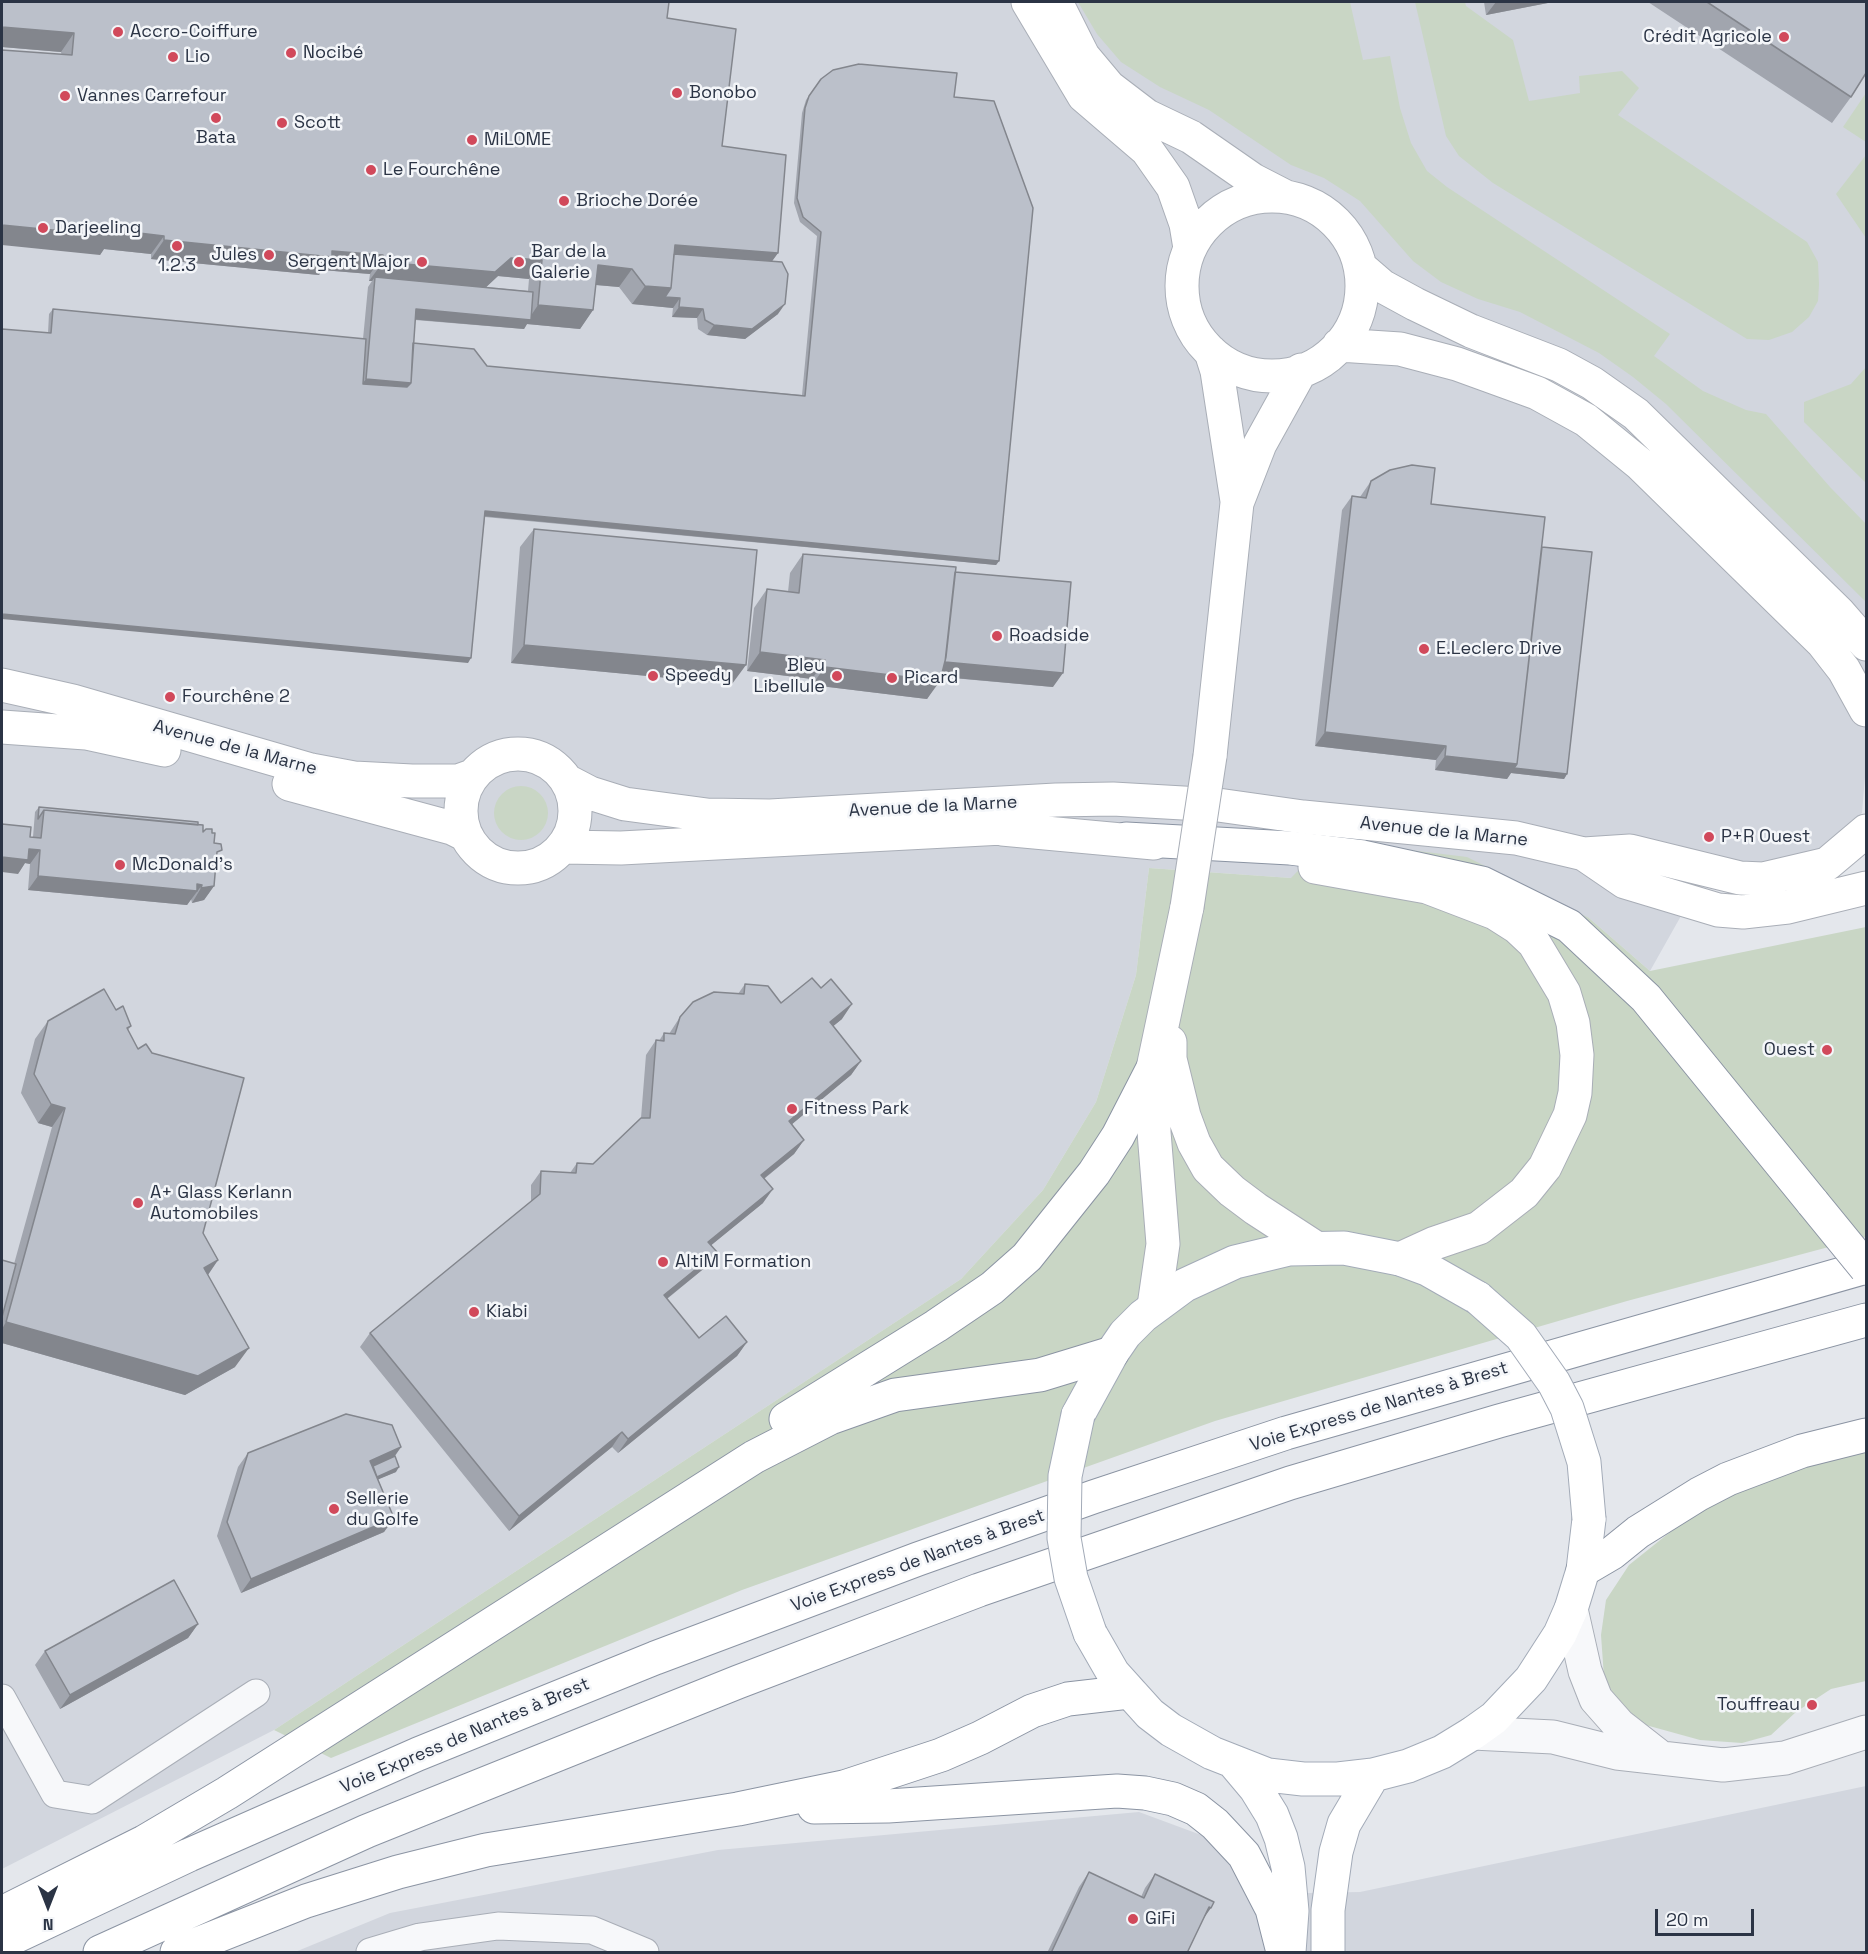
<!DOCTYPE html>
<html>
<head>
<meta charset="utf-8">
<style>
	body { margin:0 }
	#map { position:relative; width:1868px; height:1954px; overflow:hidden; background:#e4e7ec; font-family:"Space Grotesk",sans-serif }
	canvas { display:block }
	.frame { position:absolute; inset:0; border:3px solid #2b3445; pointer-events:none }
	.north { position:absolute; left:18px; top:1876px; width:60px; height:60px; -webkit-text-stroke:4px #f4f6f9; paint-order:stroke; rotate:180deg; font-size:16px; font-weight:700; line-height:24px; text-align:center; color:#2b3445 }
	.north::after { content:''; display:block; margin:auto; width:21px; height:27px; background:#2b3445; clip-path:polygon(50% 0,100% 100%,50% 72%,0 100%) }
	.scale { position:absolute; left:1655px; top:1909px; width:99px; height:27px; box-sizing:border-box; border:3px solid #2b3445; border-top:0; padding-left:8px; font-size:18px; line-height:21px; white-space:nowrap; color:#2b3445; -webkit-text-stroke:4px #f4f6f9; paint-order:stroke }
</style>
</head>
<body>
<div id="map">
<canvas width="1868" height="1954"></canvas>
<div class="frame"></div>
<div class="north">N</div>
<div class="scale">20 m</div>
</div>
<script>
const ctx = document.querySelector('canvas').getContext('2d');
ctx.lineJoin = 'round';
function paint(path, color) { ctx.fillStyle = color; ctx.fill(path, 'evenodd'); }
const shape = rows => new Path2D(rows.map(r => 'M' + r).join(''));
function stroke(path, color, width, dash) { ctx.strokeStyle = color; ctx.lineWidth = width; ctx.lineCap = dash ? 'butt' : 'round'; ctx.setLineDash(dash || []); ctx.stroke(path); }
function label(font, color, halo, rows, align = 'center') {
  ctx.font = font + ' "Space Grotesk",sans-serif'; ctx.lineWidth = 5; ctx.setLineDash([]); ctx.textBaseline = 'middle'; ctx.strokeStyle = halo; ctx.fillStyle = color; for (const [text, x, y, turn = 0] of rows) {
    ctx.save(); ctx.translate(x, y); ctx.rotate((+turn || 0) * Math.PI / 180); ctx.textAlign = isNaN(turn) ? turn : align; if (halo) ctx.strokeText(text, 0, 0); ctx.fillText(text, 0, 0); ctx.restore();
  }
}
const built = shape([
	[2,2,1866,2,1866,765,1862,813,1826,847,1768,871,1708,868,1650,971,1589,918,1291,878,1149,868,1136,975,1096,1102,1043,1190,961,1279,274,1730,2,1869],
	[1866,1786,1866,1952,295,1952,390,1913,718,1850,1139,1812,1212,1839,1255,1894,1360,1892]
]);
const green = shape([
	[1078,2,1350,2,1363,60,1390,56,1400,108,1411,143,1427,171,1447,187,1670,334,1654,356,1703,391,1746,410,1766,414,1830,487,1866,524,1866,602,1666,404,1633,377,1599,353,1520,312,1478,299,1441,282,1413,261,1360,201,1324,178,1291,165,1209,110,1160,87,1121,62,1097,34],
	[1415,2,1465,2,1466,6,1513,40,1529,101,1580,93,1579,76,1622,71,1639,88,1618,115,1807,242,1818,262,1819,284,1818,301,1809,317,1792,332,1769,340,1747,339,1493,183,1459,156,1446,136],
	[1866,93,1866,142,1843,127],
	[1866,155,1866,238,1836,194],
	[1866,367,1866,483,1804,422,1804,402,1851,384],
	'494 813a27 27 0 1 1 54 0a27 27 0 1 1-54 0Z',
	[1328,840,1467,857,1589,918,1650,971,1866,927,1866,1237,1627,1301,1215,1421,742,1590,331,1758,274,1730,961,1279,1043,1190,1096,1102,1136,975,1149,868,1291,878],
	[1866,1452,1866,1681,1831,1689,1796,1712,1771,1735,1742,1743,1700,1740,1642,1724,1620,1706,1604,1677,1601,1635,1606,1600,1629,1565,1689,1517,1752,1485,1819,1460]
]);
const minor = shape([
	[2,1698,55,1794,92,1800,256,1693],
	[370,1952,420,1937,498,1926,592,1930,645,1952]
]);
const tertiary = shape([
	[1571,1609,1585,1671,1596,1699,1619,1725,1660,1757],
	[1473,1733,1553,1737,1617,1753,1723,1765,1785,1758,1866,1732]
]);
const secondary = shape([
	[1028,2,1084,96,1147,150,1173,187,1186,224,1190,248],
	[1056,2,1083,56,1109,87,1147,116,1191,137,1253,180,1286,197],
	'1182 286a90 90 0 1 1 180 0a90 90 0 1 1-180 0Z',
	[1360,267,1382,286,1415,304,1471,331,1559,365,1592,383,1636,414,1839,613,1866,644],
	[1339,345,1400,349,1457,364,1537,393,1586,420,1640,464,1823,643,1844,670,1866,710],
	[1211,352,1217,371,1237,501],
	[2,685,73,701,311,770,354,778,412,781,458,781,472,776],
	[2,727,86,733,164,750],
	'461 811a57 57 0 1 1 114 0a57 57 0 1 1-114 0Z',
	[1210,756,1237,503,1260,444,1301,370],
	[567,781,590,793,625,804,707,815,770,816,1056,800,1113,799,1218,805,1303,817,1516,838,1584,854,1630,851,1740,878,1763,879,1827,864,1866,831],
	[289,784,452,828,466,835],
	[1002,829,1154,843],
	[563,847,621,848,1022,827],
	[1584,854,1625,882,1718,910,1743,912,1788,907,1866,888],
	[1315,867,1427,887,1495,913,1517,927,1534,943,1564,993,1573,1023,1577,1055,1575,1093,1570,1115,1545,1167,1524,1193,1479,1228,1435,1243,1400,1259],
	[1170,1042,1170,1059,1184,1116,1194,1143,1208,1168,1232,1191,1256,1209,1316,1248],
	[1154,1306,1163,1244,1154,1132,1153,1068,1187,907]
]);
const primary = shape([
	[1078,1415,1112,1353,1125,1334,1143,1316,1185,1285,1235,1262,1289,1249,1344,1248,1400,1259,1427,1269,1478,1298],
	[1090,1633,1113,1673,1150,1714,1171,1730,1212,1753,1268,1775,1303,1779,1338,1779,1373,1775,1408,1766,1442,1752,1473,1733,1494,1718,1531,1679,1560,1634,1571,1609,1583,1570,1589,1519],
	[1235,1764,1256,1789,1272,1815,1281,1838,1288,1867,1292,1911,1289,1952],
	[1328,1952,1328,1910,1336,1852,1344,1824,1373,1775]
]);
const trunk = shape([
	[1126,839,1290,848,1363,857,1482,883,1569,926,1646,998,1813,1203],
	[786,1419,936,1326,992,1288,1027,1257,1094,1173,1118,1136,1153,1068],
	[1583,1570,1612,1553,1638,1532,1699,1494,1728,1479,1802,1451,1866,1435],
	[814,1807,888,1806,1117,1791,1145,1793,1173,1799,1196,1809,1215,1824,1244,1855,1272,1909,1283,1952],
	[2,1913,144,1842,227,1793,754,1457,830,1418,895,1395,1040,1375,1112,1353],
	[2,1943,189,1855,418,1754,655,1658,918,1559,1093,1497,1286,1433,1866,1267],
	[100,1952,367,1831,738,1682,979,1590,1290,1483,1499,1421,1866,1320],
	[177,1952,306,1901,398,1872,486,1850,738,1809,844,1787,941,1755,980,1738,1032,1711,1068,1699,1129,1692]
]);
const secondaryBridge = shape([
	[1187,907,1210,756]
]);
const primaryBridge = shape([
	[1478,1298,1521,1336,1554,1383,1567,1408,1584,1462,1589,1519],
	[1078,1415,1065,1476,1064,1538,1071,1578,1090,1633]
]);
const trunkBridge = shape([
	[1813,1203,1866,1268]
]);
const wall = shape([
	[2,2,667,18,722,146,778,253,771,262,778,314,745,339,707,335,698,329,697,318,672,317,673,308,632,304,619,287,596,285,593,310,580,329,527,324,524,329,415,320,413,343,487,366,802,395,817,236,800,222,794,203,802,113,806,100,821,79,954,97,999,561,996,565,485,517,468,663,48,333,49,314,53,309,363,339,368,287,372,281,369,281,370,274,322,270,319,275,151,259,151,254,104,249,100,255,61,52,2,47],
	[498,276,529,279,528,291,486,287],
	[1484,2,1553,2,1486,15],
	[1648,2,1866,2,1851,97,1832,123],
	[1371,481,1542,547,1567,774,1564,779,1511,773,1507,779,1435,770,1436,760,1315,746,1342,510,1352,496,1360,497],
	[534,529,732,684,511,663,520,547],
	[803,554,955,572,1053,687,941,677,927,699,812,685,812,679,747,671,754,608,767,589,788,592,790,573],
	[39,807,198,825,203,832,212,833,216,858,214,886,204,900,192,903,191,899,187,905,28,890,30,864,25,863,18,874,30,837,33,837,35,812],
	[745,984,781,1003,842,1019,833,1026,861,1061,851,1075,792,1124,804,1140,794,1154,764,1179,763,1203,711,1245,707,1266,667,1299,699,1338,747,1342,737,1356,618,1453,612,1447,509,1531,360,1347,370,1333,531,1202,531,1185,541,1171,570,1173,577,1163,593,1164,641,1118,646,1055,656,1040,659,1041,664,1033,669,1034,680,1017,738,994],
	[116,1010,131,1026,128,1030,203,1233,218,1260,208,1275,235,1367,185,1395,2,1343,2,1260,14,1264,52,1127,38,1123,21,1093,35,1039,48,1021],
	[401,1447,395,1456,396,1472,378,1479,394,1518,384,1532,241,1593,217,1536,238,1467,248,1453],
	[198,1624,188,1638,60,1709,35,1665,45,1651],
	[1089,1872,1141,1897,1145,1888,1155,1874,1202,1921,1187,1953,1047,1953,1079,1887]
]);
const shadedWall = shape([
	[1496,2,1553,2,1486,15],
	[2,27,74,33,61,52,2,47],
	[2,225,114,230,164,236,151,254,104,249,100,255,2,245],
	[164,240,332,251,383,255,370,274,322,270,319,275,151,259],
	[675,245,778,253,765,271,668,264],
	[511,258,542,260,529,279,498,276,482,291,375,277,372,281,369,281,383,262],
	[598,265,632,269,619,287,585,284],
	[645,286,671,288,680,298,673,308,632,304],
	[785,304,778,314,745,339,707,335,714,325],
	[538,305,593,310,580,329,527,324,524,329,409,319,416,309,528,320],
	[679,307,703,309,697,318,672,317],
	[366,379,411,383,404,392,359,388],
	[485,511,999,561,996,565,482,516],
	[2,614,471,658,468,663,2,619],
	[524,645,746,665,732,684,511,663],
	[760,652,825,660,812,679,747,671],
	[943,662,1063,673,1053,687,933,676],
	[825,667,940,681,927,699,812,685],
	[1325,732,1446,746,1436,760,1315,746],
	[1445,756,1517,764,1567,774,1564,779,1511,773,1507,779,1435,770],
	[29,849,40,850,30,864,25,863,18,874,2,872,2,857],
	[38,876,202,885,187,905,28,890],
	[214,886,204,900,192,903,201,888],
	[852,1004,842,1019,820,1037,830,1022],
	[861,1061,851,1075,779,1135,789,1121],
	[51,1104,65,1108,52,1127,38,1123],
	[804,1140,794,1154,751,1189,761,1175],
	[773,1189,763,1203,698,1256,708,1242],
	[717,1252,707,1266,654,1309,664,1295],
	[218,1260,205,1279,204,1268],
	[6,1322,249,1348,235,1367,185,1395,2,1343,2,1329],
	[747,1342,737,1356,618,1453,628,1439],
	[622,1432,612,1447,509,1531,519,1516],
	[401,1447,391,1461,365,1473,370,1461],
	[399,1467,396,1472,365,1485,368,1481],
	[394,1518,384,1532,241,1593,251,1579],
	[198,1624,188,1638,60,1709,70,1695],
	[1209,1907,1211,1908,1201,1922]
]);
const building = shape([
	[2,2,669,2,667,18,736,29,722,146,786,155,778,253,675,245,671,288,645,286,632,269,598,265,593,310,538,305,542,260,511,258,495,272,383,262,383,255,332,251,332,257,164,240,164,236,114,230,113,236,2,225,2,50,72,55,74,33,2,27,2,2],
	[1707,2,1866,2,1866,73,1851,97,1707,2],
	[859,64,957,73,954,97,994,101,1033,208,999,561,485,511,471,658,2,614,2,329,51,333,53,309,366,339,363,384,407,387,411,383,413,343,474,349,487,366,805,396,821,232,803,217,797,198,805,108,809,96,821,79,833,70,859,64],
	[674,254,782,262,788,274,785,304,752,329,714,325,705,320,703,309,679,307,680,298,665,297,671,288,674,254],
	[375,277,533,292,531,320,416,309,411,383,366,379,375,277],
	[1412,465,1435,468,1431,504,1545,517,1517,764,1445,756,1446,746,1325,732,1352,496,1366,498,1371,481,1390,470,1412,465],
	[534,529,757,550,746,665,524,645,534,529],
	[1542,547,1592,552,1567,774,1514,768,1517,764,1542,547],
	[803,554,956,567,946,657,940,681,825,667,825,660,760,652,767,589,799,593,803,554],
	[955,572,1071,582,1063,673,945,662,955,572],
	[39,807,198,822,198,825,44,810,38,819,39,807],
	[44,810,203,825,203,832,206,829,212,829,212,833,215,833,214,843,221,844,222,850,217,852,214,886,201,888,202,885,197,884,197,891,38,876,40,850,29,849,28,860,2,857,2,824,31,827,30,837,41,838,44,810],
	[812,978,821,988,831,979,852,1004,830,1022,861,1061,789,1121,804,1140,761,1175,773,1189,708,1242,717,1252,664,1295,699,1338,726,1316,747,1342,628,1439,622,1432,519,1516,370,1333,540,1194,541,1171,576,1173,577,1163,593,1164,641,1118,650,1118,656,1040,664,1041,664,1033,675,1034,680,1017,693,1002,714,992,744,994,745,984,768,986,781,1003,812,978],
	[104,989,116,1010,123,1006,131,1026,127,1028,138,1049,146,1044,152,1053,244,1078,203,1233,218,1260,204,1268,249,1348,198,1376,6,1322,65,1108,51,1104,34,1074,48,1021,104,989],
	[2,1260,16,1264,2,1317,2,1260],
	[346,1414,392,1425,401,1447,370,1461,394,1518,251,1579,227,1522,248,1453,346,1414],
	[395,1456,399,1467,377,1477,373,1466,395,1456],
	[174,1580,198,1624,70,1695,45,1651,174,1580],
	[1089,1872,1144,1898,1155,1874,1214,1902,1211,1908,1209,1907,1187,1953,1051,1953,1089,1872]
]);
const markers = [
	[118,32,6,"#d1495b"],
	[1784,37,6,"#d1495b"],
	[291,53,6,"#d1495b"],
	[173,57,6,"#d1495b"],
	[677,93,6,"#d1495b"],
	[65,96,6,"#d1495b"],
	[216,118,6,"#d1495b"],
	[282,123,6,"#d1495b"],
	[472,140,6,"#d1495b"],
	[371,170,6,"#d1495b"],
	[564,201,6,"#d1495b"],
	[43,228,6,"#d1495b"],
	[177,246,6,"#d1495b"],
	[269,255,6,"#d1495b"],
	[422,262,6,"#d1495b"],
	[519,262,6,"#d1495b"],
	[997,636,6,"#d1495b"],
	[1424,649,6,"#d1495b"],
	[653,676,6,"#d1495b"],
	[837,676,6,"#d1495b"],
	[892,678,6,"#d1495b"],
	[170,697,6,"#d1495b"],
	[1709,837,6,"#d1495b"],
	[120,865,6,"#d1495b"],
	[1827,1050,6,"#d1495b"],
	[792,1109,6,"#d1495b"],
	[138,1203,6,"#d1495b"],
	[663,1262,6,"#d1495b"],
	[474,1312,6,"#d1495b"],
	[334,1509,6,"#d1495b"],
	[1812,1705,6,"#d1495b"],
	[1133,1919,6,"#d1495b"]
];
const poiNames = [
	["Accro-Coiffure",130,32],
	["Crédit Agricole",1772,37,"right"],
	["Nocibé",303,53],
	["Lio",185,57],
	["Bonobo",689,93],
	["Vannes Carrefour",77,96],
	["Scott",294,123],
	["Bata",216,138,"center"],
	["MiLOME",484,140],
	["Le Fourchêne",383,170],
	["Brioche Dorée",576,201],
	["Darjeeling",55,228],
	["Bar de la",531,252],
	["Galerie",531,273],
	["Jules",257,255,"right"],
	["Sergent Major",410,262,"right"],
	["1.2.3",177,266,"center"],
	["Roadside",1009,636],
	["E.Leclerc Drive",1436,649],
	["Bleu",825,666,"right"],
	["Libellule",825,687,"right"],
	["Speedy",665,676],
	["Picard",904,678],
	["Fourchêne 2",182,697],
	["P+R Ouest",1721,837],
	["McDonald's",132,865],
	["Ouest",1815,1050,"right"],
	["Fitness Park",804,1109],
	["A+ Glass Kerlann",150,1193],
	["Automobiles",150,1214],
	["AltiM Formation",675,1262],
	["Kiabi",486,1312],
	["Sellerie",346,1499],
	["du Golfe",346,1520],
	["Touffreau",1800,1705,"right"],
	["GiFi",1145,1919]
];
const streetNames = [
	["Avenue de la Marne",235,748,15],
	["Avenue de la Marne",933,807,-3],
	["Avenue de la Marne",1444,832,6],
	["Voie Express de Nantes à Brest",1379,1407,-17],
	["Voie Express de Nantes à Brest",918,1561,-20],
	["Voie Express de Nantes à Brest",465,1736,-23]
];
paint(built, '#d2d6de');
paint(green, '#c9d6c5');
stroke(minor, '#a9aeb7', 29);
stroke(tertiary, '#a9aeb7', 35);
stroke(secondary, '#a9aeb7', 35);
stroke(primary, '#a3abb8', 35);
stroke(trunk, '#8b94a3', 35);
stroke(minor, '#f7f8fa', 27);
stroke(tertiary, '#f7f8fa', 33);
stroke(secondary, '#fff', 33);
stroke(primary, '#fff', 33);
stroke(trunk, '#fff', 33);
stroke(secondaryBridge, '#a9aeb7', 35, []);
stroke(primaryBridge, '#a3abb8', 35, []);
stroke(trunkBridge, '#8b94a3', 35, []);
stroke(secondaryBridge, '#fff', 33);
stroke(primaryBridge, '#fff', 33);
stroke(trunkBridge, '#fff', 33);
paint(wall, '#a1a5ae');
paint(shadedWall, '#83868d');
paint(building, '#bbc0ca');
stroke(building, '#83868d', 1.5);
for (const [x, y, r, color] of markers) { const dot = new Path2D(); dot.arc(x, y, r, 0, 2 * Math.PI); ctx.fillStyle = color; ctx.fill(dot); stroke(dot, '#f4f6f9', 2); }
label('18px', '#2b3445', '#f4f6f9', poiNames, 'left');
label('18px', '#2b3445', '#f4f6f9', streetNames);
</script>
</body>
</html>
